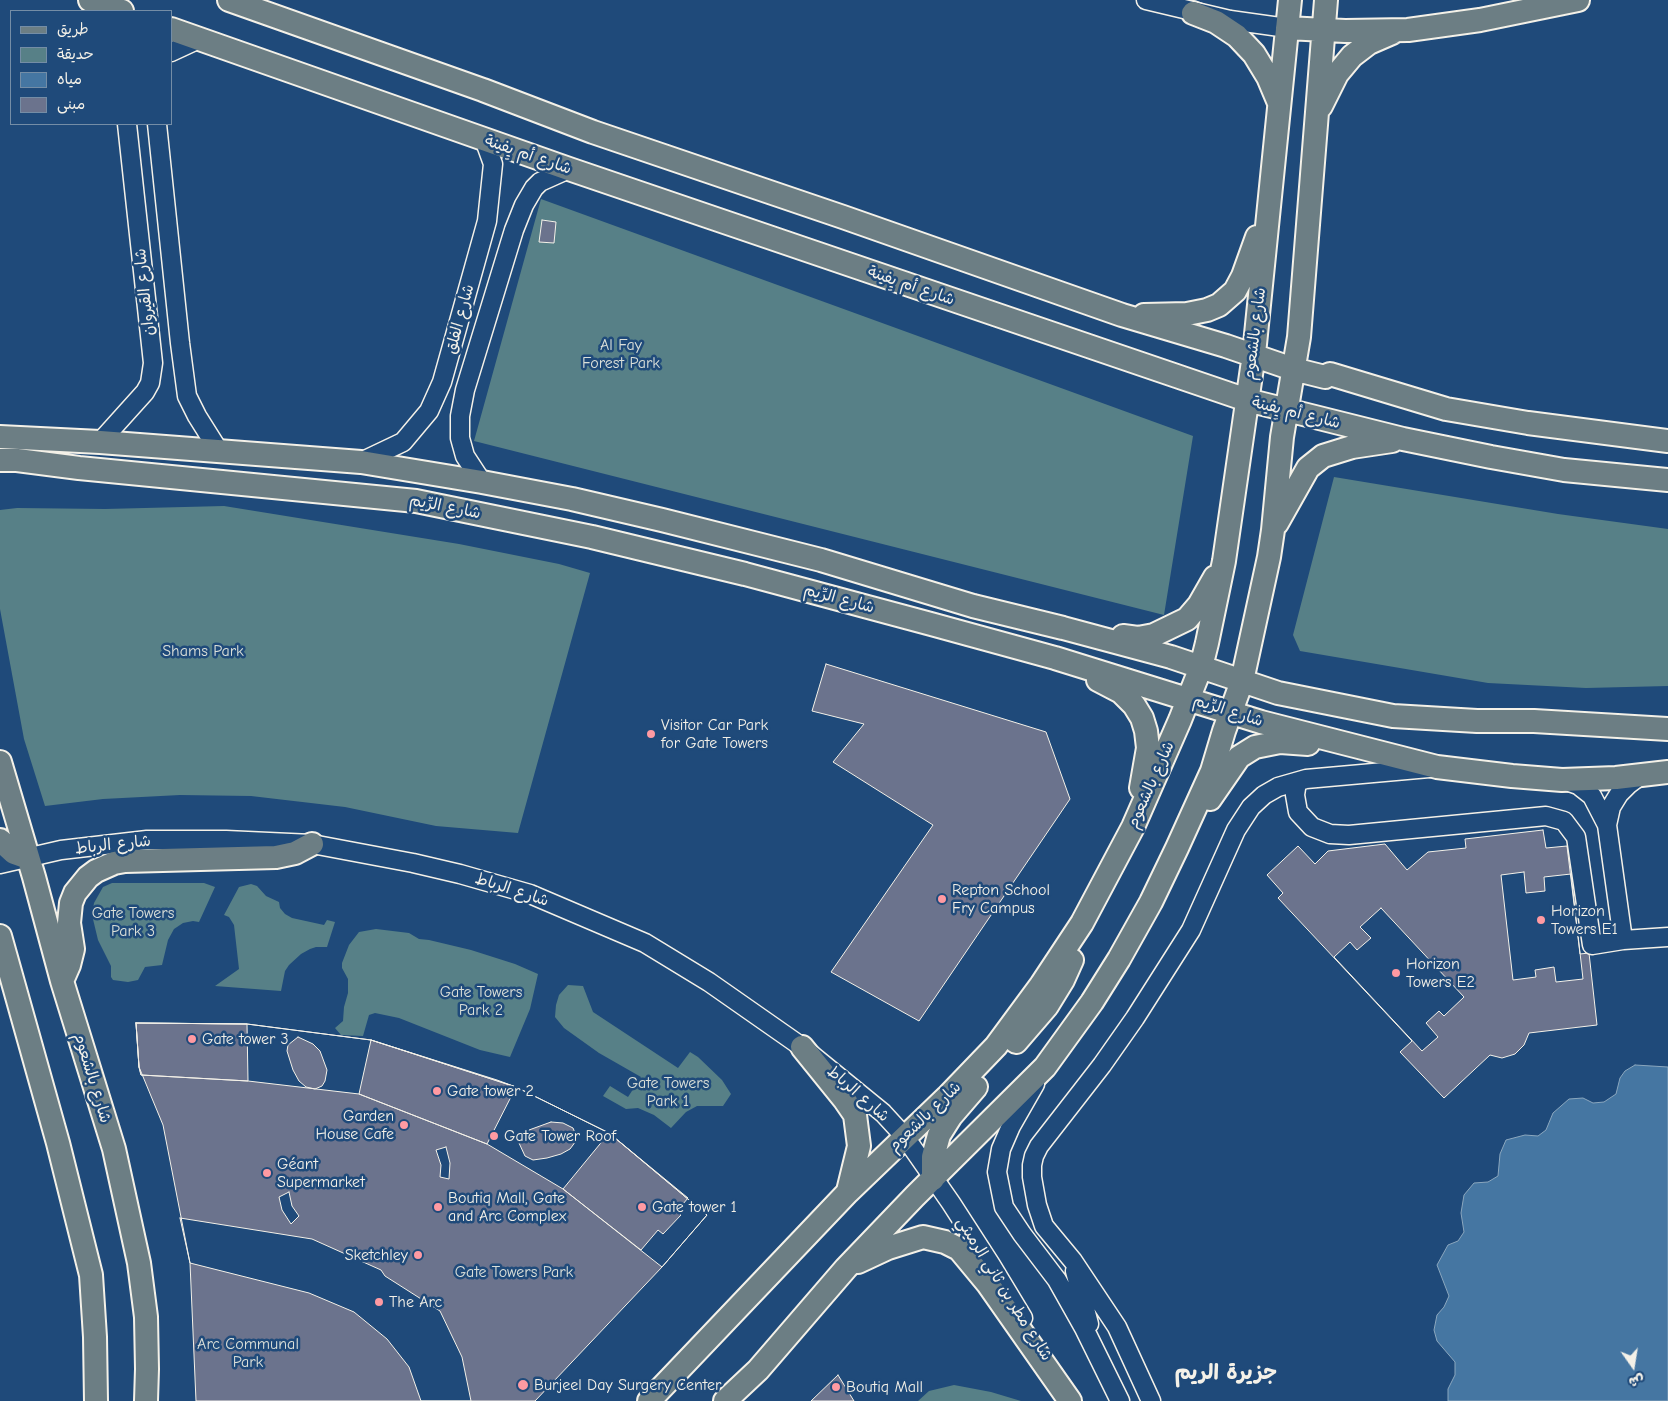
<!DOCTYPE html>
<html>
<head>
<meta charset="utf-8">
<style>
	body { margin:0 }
	#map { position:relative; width:1668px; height:1401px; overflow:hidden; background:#1f4a7a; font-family:"Comic Neue","Playpen Sans Arabic",sans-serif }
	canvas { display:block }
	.legend { position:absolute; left:10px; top:10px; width:162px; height:115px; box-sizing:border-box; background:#1f4a7a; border:1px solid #748da6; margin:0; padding:6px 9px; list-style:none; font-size:15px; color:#f4f1e8 }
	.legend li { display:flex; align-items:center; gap:10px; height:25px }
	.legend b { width:25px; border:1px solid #748da6 }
	.north { position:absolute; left:1608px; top:1341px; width:50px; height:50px; -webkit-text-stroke:4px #1f4a7a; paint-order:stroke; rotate:167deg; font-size:14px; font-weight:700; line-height:20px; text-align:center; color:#f4f1e8 }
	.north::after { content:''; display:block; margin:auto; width:18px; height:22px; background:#f4f1e8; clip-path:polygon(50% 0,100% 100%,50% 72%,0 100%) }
</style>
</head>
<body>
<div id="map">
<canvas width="1668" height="1401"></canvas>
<ul class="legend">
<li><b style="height:6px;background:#6c7e84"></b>طريق</li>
<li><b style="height:14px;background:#578087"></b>حديقة</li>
<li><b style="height:14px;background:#4576a2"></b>مياه</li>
<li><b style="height:14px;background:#6b738d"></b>مبنى</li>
</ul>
<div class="north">ش</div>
</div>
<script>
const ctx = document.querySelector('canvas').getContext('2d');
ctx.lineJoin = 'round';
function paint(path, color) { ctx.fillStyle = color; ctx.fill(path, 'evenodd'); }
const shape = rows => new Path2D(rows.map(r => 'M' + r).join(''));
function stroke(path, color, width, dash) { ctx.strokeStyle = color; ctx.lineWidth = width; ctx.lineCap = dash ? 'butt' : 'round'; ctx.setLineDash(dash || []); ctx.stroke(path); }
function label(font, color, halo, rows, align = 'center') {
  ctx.font = font + ' "Comic Neue","Playpen Sans Arabic",sans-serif'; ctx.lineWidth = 5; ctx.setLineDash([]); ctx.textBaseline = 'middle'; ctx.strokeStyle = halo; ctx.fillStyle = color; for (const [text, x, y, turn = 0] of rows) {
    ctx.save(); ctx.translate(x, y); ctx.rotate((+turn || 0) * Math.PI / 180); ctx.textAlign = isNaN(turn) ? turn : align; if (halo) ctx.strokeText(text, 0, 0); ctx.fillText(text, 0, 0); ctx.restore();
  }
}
const green = shape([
	[541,199,1193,436,1164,615,474,441],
	[1334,477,1558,514,1668,529,1668,686,1586,688,1488,683,1300,651,1293,635],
	[224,506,459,544,559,564,590,573,518,833,436,826,345,807,251,796,180,795,103,799,45,806,24,739,0,609,0,510,17,508,105,509],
	[112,883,204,883,215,887,199,922,193,921,183,923,174,929,168,940,162,965,145,967,138,980,128,982,113,980,111,977,111,966,98,940,92,915,94,903,103,887],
	[251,884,257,886,266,896,279,902,280,908,285,914,292,918,324,925,327,920,335,922,327,947,316,947,310,949,301,954,289,965,285,971,281,991,215,986,239,969,234,925,229,917,224,915,239,887],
	[376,929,409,933,419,939,429,940,471,950,515,964,538,974,530,1009,510,1057,480,1050,399,1018,375,1013,369,1015,363,1036,341,1035,335,1028,343,1021,344,1007,348,993,348,979,342,968,342,963,349,945,359,932],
	[568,985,583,986,593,1012,678,1068,690,1052,698,1057,722,1080,731,1094,723,1106,697,1106,686,1112,671,1128,654,1115,638,1108,626,1109,603,1096,610,1086,628,1097,641,1077,599,1053,564,1028,555,1017,556,1005,559,995],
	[954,1385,991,1392,1021,1401,918,1401,929,1391]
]);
const water = shape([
	[1635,1065,1668,1067,1668,1401,1448,1401,1448,1389,1455,1375,1455,1362,1437,1341,1434,1330,1437,1315,1444,1307,1449,1296,1437,1265,1448,1245,1458,1241,1464,1232,1461,1213,1464,1195,1474,1183,1488,1182,1498,1176,1500,1154,1506,1140,1525,1135,1538,1136,1546,1130,1553,1113,1569,1099,1583,1098,1593,1103,1604,1102,1616,1094,1620,1078,1625,1071,1635,1065]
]);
const building = shape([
	[542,220,556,222,554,243,539,242,542,220],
	[826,664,1046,732,1070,799,919,1021,831,972,933,825,833,762,864,724,812,711,826,664],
	[1543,830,1546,848,1567,846,1580,954,1589,953,1597,1025,1529,1033,1524,1045,1515,1054,1502,1058,1490,1055,1444,1098,1400,1052,1412,1041,1278,898,1283,893,1267,875,1298,846,1315,864,1328,851,1385,844,1407,870,1428,852,1466,848,1465,839,1543,830],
	[1524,872,1526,893,1545,891,1544,877,1571,874,1583,979,1556,982,1554,967,1535,970,1536,977,1513,980,1501,875,1524,872],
	[1381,908,1464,997,1444,1016,1439,1011,1426,1023,1438,1037,1422,1051,1334,957,1350,942,1357,950,1371,938,1360,927,1381,908],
	[136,1023,247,1024,371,1040,516,1087,609,1133,688,1198,677,1211,681,1215,663,1234,658,1230,641,1250,563,1189,487,1144,359,1094,248,1081,141,1075,139,1067,136,1023],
	[298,1037,313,1044,320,1051,327,1070,325,1081,322,1086,315,1089,306,1087,299,1081,293,1070,287,1051,288,1045,298,1037],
	[551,1122,563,1123,573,1128,576,1135,576,1141,570,1149,561,1154,547,1158,533,1160,525,1156,519,1143,522,1137,529,1130,551,1122],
	[136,1023,247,1024,248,1081,141,1075,139,1067,136,1023],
	[136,1023,247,1024,371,1040,497,1080,516,1087,609,1133,707,1215,662,1267,535,1401,196,1401,190,1263,163,1125,139,1067,136,1023],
	[371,1040,516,1087,487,1144,359,1094,371,1040],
	[609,1133,707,1215,662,1267,563,1189,609,1133],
	[446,1147,450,1163,449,1179,440,1177,441,1165,436,1150,446,1147],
	[289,1192,292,1206,299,1216,291,1224,282,1210,279,1197,289,1192],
	[180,1218,312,1239,381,1270,385,1276,440,1311,462,1357,471,1401,421,1401,409,1367,387,1339,354,1312,309,1293,190,1263,180,1218],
	[838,1375,854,1401,811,1401,838,1375]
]);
const minor = shape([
	[1146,0,1230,20,1287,28],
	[171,52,199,39],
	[157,124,180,343,187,396,197,416,219,451],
	[100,442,145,392,150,383,153,363,127,124],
	[361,462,403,442,429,411,442,382,487,221,493,164,484,139],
	[482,482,465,456,460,438,460,416,465,390,514,230,524,205,534,188,540,182,569,169],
	[1564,780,1578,785,1592,796,1607,825,1623,940],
	[1297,782,1295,795,1298,812,1312,827,1330,834,1349,835,1546,816,1564,821,1576,837,1592,945,1623,940,1668,937],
	[1607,825,1611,807,1619,794,1629,784,1641,775],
	[0,864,61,850,147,840,226,840,312,844,413,863,460,874,530,894,645,943,709,982,802,1047,883,1113,905,1137,951,1203,991,1265,1023,1318],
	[1035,1084,1011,1126,1001,1149,997,1172,1004,1207,1022,1234,1057,1280,1084,1328,1120,1401],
	[1075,1271,1089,1324],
	[1151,1401,1117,1327,1073,1261,1044,1226,1037,1205,1032,1177,1032,1165,1034,1156,1039,1146,1102,1065,1135,1018,1191,930,1236,830,1251,807,1264,795,1278,787,1306,779,1429,768]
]);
const major = shape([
	[90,0,122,11],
	[229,0,483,90,593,132,843,217,1122,315,1226,346,1293,369,1325,377,1330,374,1446,409,1528,423,1668,441],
	[1193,13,1216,22,1237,36,1254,54,1268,77,1279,103],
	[1287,28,1345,31,1408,30,1480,20,1578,0],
	[171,29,569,169,1247,400,1403,439,1491,457,1564,470,1668,480],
	[1321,106,1337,74,1352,56,1369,43,1392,33],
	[1144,315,1187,314,1207,310,1219,305,1235,291,1243,276,1257,237],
	[0,437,100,442,361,462,482,482,572,499,662,520,821,560,973,606,1063,628,1171,657,1278,693,1393,716,1477,721,1534,721,1668,729],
	[0,460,17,460,79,468,416,501,592,537,745,574,931,624,1055,658,1261,722,1437,767,1512,776,1562,780,1616,778,1668,772],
	[1277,523,1308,468,1323,456,1352,447,1392,441],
	[1123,636,1138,638,1154,635,1187,619,1199,605,1215,577],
	[1098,680,1121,692,1134,705,1142,718,1146,731,1148,748,1141,788],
	[0,762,34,877,62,981,114,1149,139,1263,146,1317,147,1369,146,1401],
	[1210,799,1239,757,1255,747,1280,742,1308,744],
	[0,840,14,853,28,858],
	[0,936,58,1143,91,1275,95,1337,96,1401],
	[62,981,69,965,73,949,69,923,71,903,75,893,88,877,96,871,114,863,125,861,276,857,295,853,312,844],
	[1016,1042,1047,1006,1063,980,1072,960],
	[802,1047,844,1099,855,1115,859,1146,848,1191],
	[933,1179,933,1157,939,1135,951,1116,976,1087],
	[858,1262,888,1248,923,1237,945,1242,959,1249,988,1284,1070,1401],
	[649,1401,848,1192,947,1097,996,1046,1041,985,1082,923,1133,827,1180,720,1201,667,1207,643,1224,561,1254,354,1290,0],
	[725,1401,758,1370,846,1268,915,1196,1045,1067,1092,1002,1119,959,1151,902,1177,848,1212,771,1224,731,1242,681,1269,557,1273,530,1282,437,1299,337,1326,0]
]);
const markers = [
	[651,734,5,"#ff9aa2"],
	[942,899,5,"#ff9aa2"],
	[1541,920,5,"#ff9aa2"],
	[1396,973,5,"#ff9aa2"],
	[192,1039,5,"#ff9aa2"],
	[437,1091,5,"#ff9aa2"],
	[404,1125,5,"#ff9aa2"],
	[494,1136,5,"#ff9aa2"],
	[267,1173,5,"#ff9aa2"],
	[438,1207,5,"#ff9aa2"],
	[642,1207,5,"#ff9aa2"],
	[418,1255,5,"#ff9aa2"],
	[379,1302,5,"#ff9aa2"],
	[523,1385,6,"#ff9aa2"],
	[836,1387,5,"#ff9aa2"]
];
const streetNames = [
	["شارع أم يِفينة",528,155,19],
	["شارع أم يِفينة",911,286,19],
	["شارع القيروان",145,292,-96],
	["شارع الفلق",460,319,-75],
	["شارع بالشعوم",1255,334,-83],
	["شارع أم يِفينة",1296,413,14],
	["شارع الرِّيم",445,507,11],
	["شارع الرِّيم",839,599,15],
	["شارع الرِّيم",1228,711,18],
	["شارع بالشعوم",1151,785,-66],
	["شارع الرباط",113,845,-6],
	["شارع الرباط",512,890,18],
	["شارع بالشعوم",92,1078,73],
	["شارع الرباط",858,1094,41],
	["شارع بالشعوم",925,1117,-44],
	["شارع مطر بن ثاني الرميثي",1004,1289,58]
];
const parkNames = [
	["Al Fay",621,345],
	["Forest Park",621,363],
	["Shams Park",203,651],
	["Gate Towers",133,913],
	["Park 3",133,931],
	["Gate Towers",481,992],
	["Park 2",481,1010],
	["Gate Towers",668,1083],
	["Park 1",668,1101],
	["Gate Towers Park",514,1272],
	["Arc Communal",248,1344],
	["Park",248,1362]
];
const poiNames = [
	["Visitor Car Park",661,725],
	["for Gate Towers",661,743],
	["Repton School",952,890],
	["Fry Campus",952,908],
	["Horizon",1551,911],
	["Towers E1",1551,929],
	["Horizon",1406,964],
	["Towers E2",1406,982],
	["Gate tower 3",202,1039],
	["Gate tower 2",447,1091],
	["Garden",394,1116,"right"],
	["House Cafe",394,1134,"right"],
	["Gate Tower Roof",504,1136],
	["Géant",277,1164],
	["Supermarket",277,1182],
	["Boutiq Mall, Gate",448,1198],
	["and Arc Complex",448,1216],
	["Gate tower 1",652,1207],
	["Sketchley",408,1255,"right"],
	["The Arc",389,1302],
	["Burjeel Day Surgery Center",534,1385],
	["Boutiq Mall",846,1387]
];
const districtNames = [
	["جزيرة الريم",1226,1373]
];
paint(green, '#578087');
paint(water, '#4576a2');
stroke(water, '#8ba7be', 1);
paint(building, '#6b738d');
stroke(building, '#f4f1e8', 1);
stroke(minor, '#f4f1e8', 21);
stroke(major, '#f4f1e8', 26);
stroke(minor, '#1f4a7a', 18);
stroke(major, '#6c7e84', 22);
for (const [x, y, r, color] of markers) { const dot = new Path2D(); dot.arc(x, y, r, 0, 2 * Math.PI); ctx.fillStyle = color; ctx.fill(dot); stroke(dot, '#1f4a7a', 2); }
label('16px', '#f4f1e8', '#1f4a7a', streetNames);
label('16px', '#dce0d9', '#1f4a7a', parkNames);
label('16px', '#f4f1e8', '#1f4a7a', poiNames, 'left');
label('bold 21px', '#f4f1e8', '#1f4a7a', districtNames);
</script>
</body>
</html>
